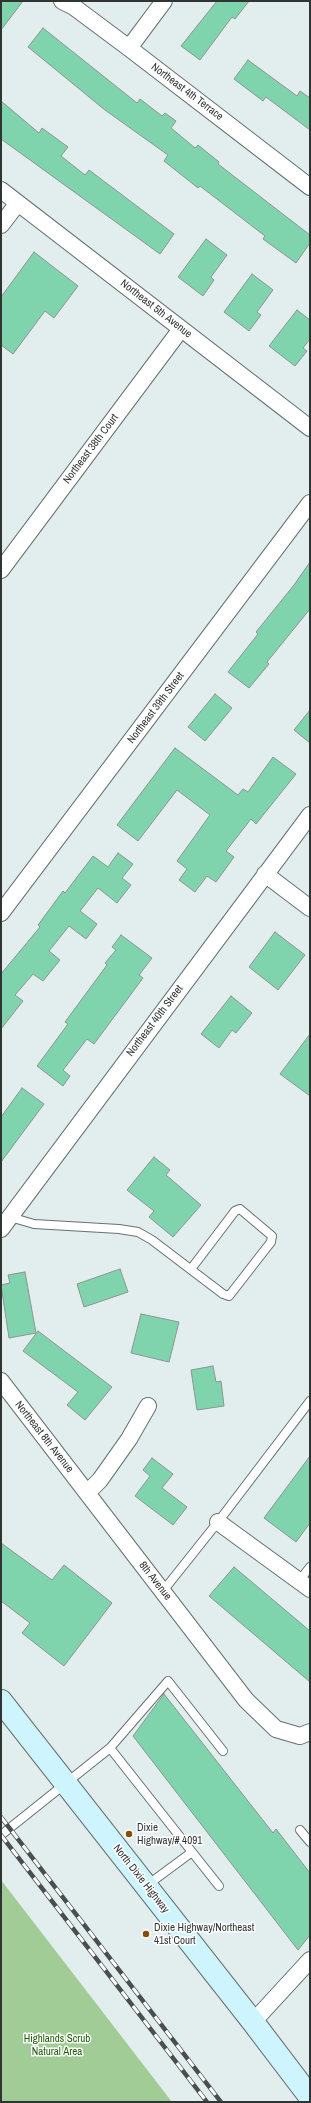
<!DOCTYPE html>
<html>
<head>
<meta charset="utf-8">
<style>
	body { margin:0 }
	#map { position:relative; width:311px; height:2103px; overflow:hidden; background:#e2eeed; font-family:"Archivo Narrow",sans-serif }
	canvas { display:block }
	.frame { position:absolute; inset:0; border:2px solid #303534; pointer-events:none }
</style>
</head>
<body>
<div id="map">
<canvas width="311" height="2103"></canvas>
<div class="frame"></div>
</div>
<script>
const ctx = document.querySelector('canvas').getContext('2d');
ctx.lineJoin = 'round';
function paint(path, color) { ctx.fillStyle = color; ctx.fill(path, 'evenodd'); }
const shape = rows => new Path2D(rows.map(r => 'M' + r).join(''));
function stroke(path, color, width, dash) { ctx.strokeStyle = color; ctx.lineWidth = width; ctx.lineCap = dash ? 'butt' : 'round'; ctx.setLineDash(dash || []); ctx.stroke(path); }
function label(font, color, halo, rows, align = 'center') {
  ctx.font = font + ' "Archivo Narrow",sans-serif'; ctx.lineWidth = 3; ctx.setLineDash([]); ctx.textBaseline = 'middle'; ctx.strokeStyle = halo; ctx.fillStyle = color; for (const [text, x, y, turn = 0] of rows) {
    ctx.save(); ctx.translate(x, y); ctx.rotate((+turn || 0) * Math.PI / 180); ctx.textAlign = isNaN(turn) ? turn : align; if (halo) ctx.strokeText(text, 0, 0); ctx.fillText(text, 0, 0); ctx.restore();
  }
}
const green = shape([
	[1,1880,172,2102,1,2102]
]);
const building = shape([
	[1,1,23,1,1,30,1,1],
	[217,1,249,1,235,19,232,17,200,60,181,46,217,1],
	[43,28,137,103,140,99,162,116,165,113,176,121,171,128,195,148,198,145,219,162,218,164,310,235,310,243,296,263,263,239,265,236,200,186,198,188,164,161,168,155,105,110,28,47,43,28],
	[248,60,297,96,300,91,310,98,310,130,266,97,263,101,234,79,248,60],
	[1,101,39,133,42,128,68,147,61,156,85,175,89,170,174,234,160,254,1,139,1,101],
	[206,239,227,255,211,277,214,280,203,296,178,277,206,239],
	[34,252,78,286,54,318,45,311,13,354,1,345,1,297,34,252],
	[252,274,273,290,257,312,261,315,249,331,224,312,252,274],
	[297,310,310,320,310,339,303,348,307,351,295,366,269,346,297,310],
	[310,562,310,609,267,662,269,664,249,688,228,672,258,634,256,632,294,585,310,562],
	[215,694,232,708,205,741,188,727,215,694],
	[310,710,310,743,294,730,310,710],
	[175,748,238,795,243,789,248,792,273,757,296,774,256,824,251,819,226,851,234,857,216,882,207,876,195,892,179,880,187,869,177,861,210,815,177,790,138,841,117,825,175,748],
	[118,853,133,864,122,878,131,885,117,903,98,888,80,911,97,924,86,939,69,926,49,951,60,960,43,981,33,974,15,995,23,1001,1,1029,1,974,40,927,38,925,63,891,65,893,93,856,108,867,118,853],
	[275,932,305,955,278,990,249,967,275,932],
	[121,935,152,958,139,975,143,978,94,1044,87,1039,63,1070,70,1076,63,1086,37,1066,68,1024,65,1022,107,965,105,963,116,950,112,947,121,935],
	[231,996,252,1013,236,1033,232,1030,219,1048,201,1034,231,996],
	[310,1034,310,1096,280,1074,310,1034],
	[22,1088,44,1104,1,1162,1,1117,22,1088],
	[154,1157,170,1170,166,1175,201,1205,173,1237,149,1217,154,1211,127,1190,154,1157],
	[120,1269,128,1292,84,1307,77,1284,120,1269],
	[25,1272,36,1333,9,1338,1,1285,10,1283,8,1275,25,1272],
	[141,1314,179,1322,169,1362,131,1353,141,1314],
	[38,1331,112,1387,85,1420,67,1405,78,1392,23,1351,38,1331],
	[213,1366,216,1382,221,1381,224,1406,197,1410,191,1370,213,1366],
	[310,1456,310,1523,296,1542,264,1518,310,1456],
	[152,1458,173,1474,162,1488,187,1507,173,1525,135,1496,150,1476,143,1470,152,1458],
	[1,1543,52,1580,64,1565,112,1603,64,1666,22,1633,30,1623,1,1601,1,1543],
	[234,1567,310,1631,310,1682,209,1596,234,1567],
	[164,1694,273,1833,276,1829,310,1873,310,1935,298,1950,133,1736,164,1694]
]);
const service = shape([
	[10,1217,34,1224,119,1229,138,1232,152,1240,223,1294,229,1296,271,1242,272,1236,240,1209,235,1211,191,1269],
	[299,1581,310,1567],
	[163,1591,218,1522,310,1401],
	[110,1748,192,1852,146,1886],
	[300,1830,310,1842],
	[1,1835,110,1748,168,1681,223,1751],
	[192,1852,219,1886]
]);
const minor = shape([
	[62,1,74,7,129,48,310,187],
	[129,48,164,1],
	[1,190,310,428],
	[1,225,18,203],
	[1,570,181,329],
	[265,874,310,908],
	[1,913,310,503],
	[1,1229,310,815],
	[1,1381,246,1700,276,1729,300,1736,310,1732],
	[87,1493,100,1480,129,1439,148,1406],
	[218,1522,310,1589],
	[253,2022,310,1960]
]);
const secondary = shape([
	[1,1701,253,2022,310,2097]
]);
const rail = shape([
	[1,1817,221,2102],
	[1,1835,207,2102]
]);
const markers = [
	[129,1834,4,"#864e00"],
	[146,1934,4,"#864e00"]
];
const streetNames = [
	["Northeast 4th Terrace",187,92,37],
	["Northeast 5th Avenue",156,309,38],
	["Northeast 38th Court",91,449,-53],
	["Northeast 39th Street",156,708,-53],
	["Northeast 40th Street",155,1021,-53],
	["Northeast 8th Avenue",44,1437,52],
	["8th Avenue",155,1581,52],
	["North Dixie Highway",141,1879,52]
];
const poiNames = [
	["Dixie",137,1828],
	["Highway/# 4091",137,1841],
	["Dixie Highway/Northeast",154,1928],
	["41st Court",154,1941]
];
const parkNames = [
	["Highlands Scrub",57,2039],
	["Natural Area",57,2052]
];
paint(green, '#a1cc96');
paint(building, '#7fd4ae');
stroke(building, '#8c9590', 1);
stroke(service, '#667170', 10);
stroke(minor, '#667170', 18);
stroke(secondary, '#667170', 24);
stroke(service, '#fff', 8);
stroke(minor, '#fff', 16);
stroke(secondary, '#cef5fd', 22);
stroke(rail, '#494f4e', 4.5);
stroke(rail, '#fff', 3, [9]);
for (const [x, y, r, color] of markers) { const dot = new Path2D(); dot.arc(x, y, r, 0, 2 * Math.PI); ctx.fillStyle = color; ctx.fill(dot); stroke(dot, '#fff', 1.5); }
label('11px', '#303534', '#fff', streetNames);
label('11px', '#303534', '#fff', poiNames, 'left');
label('11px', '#1f5d06', '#fff', parkNames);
</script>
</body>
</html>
